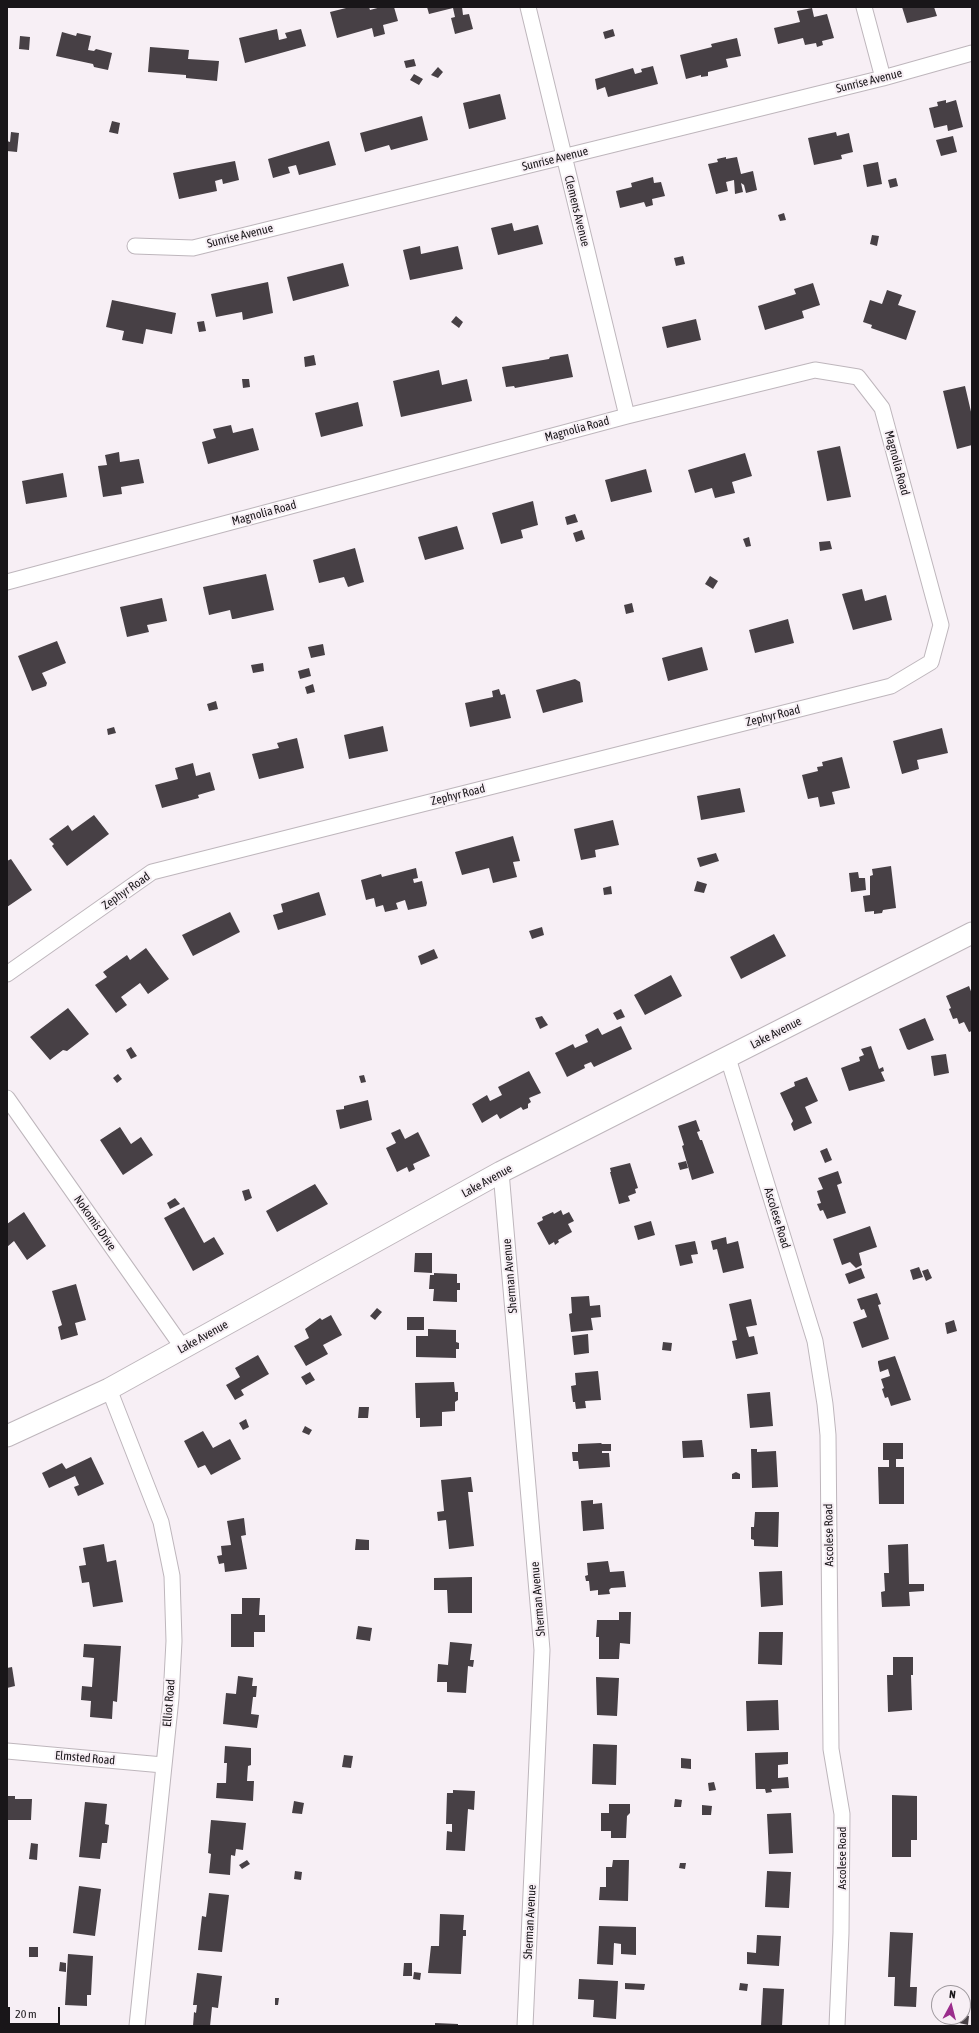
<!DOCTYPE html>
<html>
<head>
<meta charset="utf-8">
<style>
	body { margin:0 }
	#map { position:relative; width:979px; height:2033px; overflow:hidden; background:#f7eff5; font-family:"Asap Condensed",sans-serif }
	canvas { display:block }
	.frame { position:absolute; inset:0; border:8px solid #191619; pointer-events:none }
	.north { position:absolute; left:931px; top:1985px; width:40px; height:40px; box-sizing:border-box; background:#f7eff5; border:1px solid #9e989d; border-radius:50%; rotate:7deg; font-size:11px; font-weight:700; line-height:16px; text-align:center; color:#191619 }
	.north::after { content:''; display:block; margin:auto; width:14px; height:18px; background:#9b2d8c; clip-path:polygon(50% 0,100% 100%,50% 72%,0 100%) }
	.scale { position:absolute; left:8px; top:2007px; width:52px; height:18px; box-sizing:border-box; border:2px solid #191619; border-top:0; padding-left:5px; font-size:12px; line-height:14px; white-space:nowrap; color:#191619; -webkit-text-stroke:3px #f7eff5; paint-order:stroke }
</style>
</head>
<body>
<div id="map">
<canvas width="979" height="2033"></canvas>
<div class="frame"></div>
<div class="north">N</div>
<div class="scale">20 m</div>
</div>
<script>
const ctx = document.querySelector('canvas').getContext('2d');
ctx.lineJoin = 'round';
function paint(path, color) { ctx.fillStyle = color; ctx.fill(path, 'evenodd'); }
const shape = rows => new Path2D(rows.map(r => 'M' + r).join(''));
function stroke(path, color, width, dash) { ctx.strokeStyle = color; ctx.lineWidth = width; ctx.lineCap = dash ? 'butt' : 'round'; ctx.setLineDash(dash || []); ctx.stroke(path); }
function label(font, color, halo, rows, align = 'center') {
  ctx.font = font + ' "Asap Condensed",sans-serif'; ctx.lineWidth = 4; ctx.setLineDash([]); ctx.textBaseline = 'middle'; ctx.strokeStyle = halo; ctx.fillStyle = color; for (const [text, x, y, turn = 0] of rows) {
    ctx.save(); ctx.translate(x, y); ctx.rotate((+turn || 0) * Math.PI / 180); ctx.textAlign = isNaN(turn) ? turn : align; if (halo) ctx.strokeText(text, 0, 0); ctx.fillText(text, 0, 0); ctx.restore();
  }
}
const building = shape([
	[350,7,369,7,370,10,381,7,394,7,398,21,383,25,385,34,374,37,372,28,337,38,330,12],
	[427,7,462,7,463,15,469,14,473,29,455,34,451,18,455,17,453,8,429,14],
	[902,7,934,7,937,16,907,23],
	[812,8,814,17,827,14,834,38,822,41,823,45,817,47,816,43,805,45,803,38,778,44,774,28,800,22,797,11],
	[277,29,279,40,287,38,285,33,301,29,306,46,245,63,239,38],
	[613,29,615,36,605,39,603,32],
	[62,32,76,36,77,33,91,36,88,50,94,51,96,49,112,53,108,70,94,67,93,64,56,56],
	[20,36,30,37,29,50,19,49],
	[737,38,741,56,726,59,728,67,708,72,708,76,701,77,701,75,686,79,680,55,712,47,711,44],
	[150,47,189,50,188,59,219,61,217,81,186,78,186,75,148,72],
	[414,59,416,66,406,68,404,61],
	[653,66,658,84,608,97,605,87,597,90,595,79,633,68,635,74,642,72,641,69],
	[438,67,443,72,438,78,431,75],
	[414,74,423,79,419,85,410,80],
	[500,94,506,119,469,129,463,103],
	[946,100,946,103,956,100,963,127,948,131,947,125,934,128,929,108,938,106,937,102],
	[422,116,428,140,391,150,389,145,365,152,360,133],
	[112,121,120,123,118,134,109,132],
	[11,132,19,133,17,152,7,151,7,141,10,142],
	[836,132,837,136,849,133,853,152,841,155,842,159,814,165,808,138],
	[953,136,957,152,941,156,936,140],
	[329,141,336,165,299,175,296,165,288,167,290,173,273,178,268,159],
	[726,157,726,159,737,157,741,174,753,171,757,190,746,193,744,185,741,183,743,192,735,194,734,180,726,182,728,191,716,194,708,164,718,162,717,159],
	[235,161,239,180,223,184,222,179,215,181,217,191,179,199,173,173],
	[878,162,882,184,867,187,863,165],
	[653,177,654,183,661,182,665,196,652,199,653,205,646,207,644,202,620,208,616,191,632,187,631,183],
	[896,178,898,186,890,188,888,180],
	[784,213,786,220,780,221,778,215],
	[512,223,514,231,538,225,543,244,498,255,491,228],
	[872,235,879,236,877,246,870,244],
	[420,246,421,254,458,246,463,269,410,280,403,250],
	[683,256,685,264,676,266,674,258],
	[343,263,349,286,293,301,287,277],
	[268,282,273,313,243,320,242,312,216,317,211,294],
	[813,283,820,305,802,311,804,318,765,330,758,306,796,294,794,289],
	[887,290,902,295,898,305,916,311,906,340,871,328,872,325,863,322,870,300,882,304],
	[112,300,176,313,172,334,146,329,143,344,122,340,124,331,106,327],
	[456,316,463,322,459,328,451,322],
	[696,319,701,340,667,348,662,327],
	[204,321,206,331,199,332,197,322],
	[568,354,573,377,515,388,514,386,506,387,502,367,549,359,550,357],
	[314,355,316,365,305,367,304,357],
	[439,370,442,385,467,379,472,401,401,417,393,381],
	[242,379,249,379,250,387,243,388],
	[965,386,972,416,972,445,957,449,943,391],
	[358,402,363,426,321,437,315,413],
	[231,425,233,433,253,428,259,450,208,464,202,442,216,438,213,429],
	[840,446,851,497,827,501,817,451],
	[119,452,120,462,139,459,144,483,121,487,122,494,103,497,98,466,107,465,105,455],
	[745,453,752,476,732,482,735,493,715,498,712,488,695,493,688,470],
	[646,469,652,492,611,502,605,480],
	[63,473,67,497,26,504,22,481],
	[533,501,538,525,521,530,523,538,501,544,492,513],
	[575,514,578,522,567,525,565,517],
	[457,526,464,549,425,560,418,537],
	[582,530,585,539,576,542,573,533],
	[749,537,751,546,746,547,743,539],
	[830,541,832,549,820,551,819,542],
	[355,548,364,582,348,587,344,577,319,583,313,560],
	[266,574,274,610,234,619,232,619,230,610,209,615,203,587],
	[710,576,718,581,713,589,705,584],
	[862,589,865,601,886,595,892,620,853,630,842,594],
	[162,598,167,621,147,625,149,632,127,637,120,607],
	[632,603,634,612,626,614,624,605],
	[788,619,794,643,755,653,749,630],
	[57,641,66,663,42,673,47,683,46,686,32,691,18,656],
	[323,644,325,655,311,658,308,647],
	[702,647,708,670,668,681,662,658],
	[263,663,264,671,253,673,251,665],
	[309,668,311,676,300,679,298,671],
	[575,679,580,682,583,702,543,713,536,690],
	[313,684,315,692,307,694,305,687],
	[499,689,501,695,505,694,511,718,470,727,465,703,493,697,492,691],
	[216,701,218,709,209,711,207,704],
	[383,726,388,751,349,759,344,735],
	[114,727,116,733,108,735,107,729],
	[942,728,948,753,917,760,919,769,902,774,893,741],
	[297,738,304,768,259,779,252,754,279,748,277,743],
	[842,757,850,788,832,792,835,804,820,807,818,797,808,799,802,775,818,771,817,767,823,766,822,762],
	[193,763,196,776,210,772,215,790,198,795,199,798,162,808,155,785,178,779,175,768],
	[740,788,745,812,701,820,697,796],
	[94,815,109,834,67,866,52,846,54,844,49,839,68,825,72,831],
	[613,820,619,845,595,850,596,857,581,860,574,829],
	[513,836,520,861,513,862,517,877,493,883,489,868,462,875,455,852],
	[716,853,719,861,700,867,697,858],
	[11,859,32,890,7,907,7,861],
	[891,866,896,908,883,910,882,913,874,914,874,911,865,912,863,896,870,895,870,876,873,875,872,869],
	[416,868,418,878,413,879,414,883,422,881,427,903,426,906,408,910,405,900,396,903,398,909,385,912,383,905,376,907,374,898,366,900,361,880,381,874,382,877],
	[858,872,859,878,865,878,866,890,851,892,849,873],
	[697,881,707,884,704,893,694,891],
	[611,886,612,894,604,895,603,888],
	[319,892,326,915,278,930,273,915,283,912,281,904],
	[230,912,240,932,193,956,182,935],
	[542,927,544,935,532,939,529,931],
	[774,934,786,956,741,979,730,957],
	[146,948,169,979,148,994,140,983,121,997,127,1005,116,1013,95,985,107,977,103,972,127,955,130,960],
	[434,949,438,958,421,965,418,956],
	[671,975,682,996,645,1015,634,995],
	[969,986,972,994,972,1031,969,1032,964,1022,959,1024,957,1018,953,1019,949,1009,951,1008,946,996],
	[68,1008,89,1034,67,1051,63,1050,50,1060,30,1037],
	[621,1009,625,1017,617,1020,613,1013],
	[542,1016,548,1025,540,1029,535,1018],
	[925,1018,934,1040,909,1050,907,1049,899,1029],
	[621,1026,632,1049,594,1067,591,1062,584,1065,585,1068,567,1077,555,1053,573,1044,575,1048,588,1042,585,1035,598,1028,602,1035],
	[871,1046,879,1069,883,1067,884,1071,881,1072,885,1081,849,1091,841,1068,860,1061,859,1057,864,1055,861,1049],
	[131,1047,137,1056,131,1059,126,1050],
	[946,1054,949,1073,934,1076,931,1056],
	[529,1071,541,1093,529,1098,531,1102,528,1104,528,1108,523,1110,521,1107,500,1119,497,1114,482,1123,472,1104,487,1095,490,1101,502,1095,498,1087],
	[118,1074,122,1079,117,1083,113,1078],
	[364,1075,366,1082,361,1083,359,1076],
	[807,1077,818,1101,805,1107,812,1123,794,1131,791,1124,793,1121,780,1093,795,1086,794,1082],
	[368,1100,372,1120,340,1129,336,1110,344,1109,344,1106],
	[696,1120,700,1131,697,1132,700,1140,702,1140,714,1173,692,1180,682,1146,684,1145,678,1126],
	[120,1127,131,1144,141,1137,153,1155,123,1175,100,1140],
	[400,1129,405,1139,418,1132,430,1156,413,1164,415,1169,409,1172,407,1167,397,1172,386,1148,396,1143,391,1133],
	[827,1148,832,1160,825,1163,820,1151],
	[686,1161,688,1168,680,1170,678,1163],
	[630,1163,638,1188,635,1189,636,1193,628,1196,630,1201,619,1204,610,1172,611,1172,610,1168],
	[838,1171,842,1183,837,1185,846,1213,827,1219,823,1210,820,1211,817,1204,821,1203,817,1191,823,1189,818,1178],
	[315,1184,328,1204,277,1232,266,1211],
	[249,1189,252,1198,245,1201,242,1191],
	[175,1198,180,1204,170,1209,167,1203],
	[184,1207,204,1243,214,1237,224,1254,193,1271,164,1218],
	[561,1210,563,1215,569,1212,574,1221,568,1224,572,1232,558,1240,559,1242,555,1245,554,1242,549,1245,537,1223,543,1220,542,1217,553,1212,554,1214],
	[24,1212,46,1246,27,1260,14,1241,7,1247,7,1224],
	[651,1221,655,1235,638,1240,634,1226],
	[870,1226,877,1247,859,1253,862,1265,856,1268,850,1262,842,1265,833,1239],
	[726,1237,727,1244,738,1241,744,1268,723,1273,717,1249,713,1250,711,1241],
	[695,1241,698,1254,691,1255,693,1263,680,1266,675,1245],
	[415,1253,432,1253,432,1273,414,1272],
	[919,1267,923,1277,913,1280,910,1270],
	[861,1268,865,1278,849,1284,845,1274],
	[928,1269,932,1278,926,1281,922,1271],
	[434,1273,457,1274,457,1283,460,1283,460,1290,457,1290,457,1302,433,1301,434,1289,429,1289,430,1275,434,1275],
	[76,1284,86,1320,75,1323,78,1335,61,1340,58,1327,62,1325,52,1291],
	[877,1293,881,1304,878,1305,889,1339,862,1348,853,1322,867,1317,864,1309,861,1310,857,1299],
	[589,1296,590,1306,600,1305,601,1317,591,1318,593,1330,571,1332,569,1314,572,1313,571,1297],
	[751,1299,757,1325,746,1327,749,1337,754,1336,758,1354,736,1359,732,1341,737,1340,729,1304],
	[377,1308,382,1312,375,1320,370,1316],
	[331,1315,342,1335,323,1345,328,1354,306,1366,294,1346,309,1338,305,1329,320,1318,322,1320],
	[407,1317,424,1317,424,1330,407,1330],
	[954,1320,957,1331,947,1334,945,1323],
	[428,1329,456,1330,456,1342,459,1343,459,1349,456,1349,456,1358,416,1357,416,1336,428,1336],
	[588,1334,589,1353,574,1355,572,1336],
	[663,1342,672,1343,671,1351,662,1350],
	[258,1355,269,1374,241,1390,244,1395,235,1400,226,1385,240,1377,235,1368],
	[895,1356,911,1400,891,1406,888,1397,885,1398,882,1389,884,1388,881,1379,890,1376,888,1369,880,1372,878,1363,878,1361],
	[598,1371,601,1400,585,1401,586,1408,576,1409,575,1402,573,1402,571,1386,576,1385,575,1373],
	[310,1372,315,1380,306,1385,301,1377],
	[454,1382,455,1392,458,1392,458,1400,455,1402,455,1411,442,1412,442,1426,420,1427,420,1418,416,1418,415,1383],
	[770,1392,773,1426,750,1428,747,1394],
	[359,1407,369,1407,368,1418,358,1418],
	[246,1419,249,1427,243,1430,239,1423],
	[305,1426,312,1430,309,1435,302,1432],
	[203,1431,213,1448,230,1439,241,1459,211,1475,205,1465,198,1468,184,1441],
	[702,1440,704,1457,683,1458,682,1441],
	[601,1443,602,1444,611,1444,611,1451,602,1451,602,1453,609,1453,610,1467,579,1469,578,1461,573,1461,572,1452,578,1452,578,1444],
	[883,1443,903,1443,903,1459,896,1459,896,1467,904,1467,904,1504,879,1504,878,1467,889,1467,889,1460,883,1460],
	[751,1449,757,1449,757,1452,776,1451,778,1487,752,1488],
	[91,1457,104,1484,78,1496,74,1487,79,1485,75,1476,49,1488,42,1473,62,1463,66,1469],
	[736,1472,740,1474,740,1479,732,1479,732,1474],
	[471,1477,473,1492,468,1492,474,1546,449,1549,446,1520,438,1521,437,1512,444,1511,441,1480],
	[593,1500,593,1504,602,1503,604,1529,583,1531,581,1501],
	[755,1512,779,1512,778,1547,754,1546,754,1540,751,1539,751,1527,754,1527],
	[244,1518,246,1535,241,1536,247,1569,225,1572,224,1563,219,1564,217,1556,222,1555,221,1546,231,1545,227,1521],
	[356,1539,369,1540,369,1550,355,1550],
	[104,1544,107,1562,116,1560,123,1602,93,1607,89,1582,82,1583,79,1566,86,1565,83,1548],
	[908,1544,909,1584,924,1584,924,1591,909,1592,910,1606,882,1607,881,1592,885,1591,884,1573,889,1573,888,1545],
	[608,1561,610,1572,624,1571,626,1587,611,1588,609,1590,610,1594,598,1595,598,1590,590,1591,589,1581,586,1581,585,1576,588,1575,587,1563],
	[782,1571,783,1605,761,1607,759,1572],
	[472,1577,472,1613,448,1613,447,1590,434,1590,434,1578],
	[242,1598,260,1598,259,1615,265,1615,265,1632,254,1632,254,1647,231,1647,231,1614,242,1614],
	[619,1612,631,1612,630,1644,620,1643,619,1659,599,1659,599,1637,596,1637,597,1620,619,1620],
	[358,1626,372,1628,370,1641,356,1639],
	[759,1632,783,1632,782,1665,758,1664],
	[450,1642,472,1644,470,1660,474,1660,473,1667,468,1666,466,1693,447,1692,447,1682,437,1682,438,1664,448,1665],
	[84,1644,121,1646,117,1702,113,1701,112,1719,90,1717,91,1701,81,1700,82,1686,92,1687,94,1658,83,1657],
	[893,1657,913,1657,913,1675,911,1675,912,1710,888,1712,887,1675,893,1675],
	[12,1667,15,1686,7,1688,7,1668],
	[238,1676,253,1678,252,1686,257,1686,256,1697,253,1697,251,1714,259,1715,257,1728,223,1724,226,1693,236,1694],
	[596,1677,619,1678,617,1716,597,1715],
	[778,1700,779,1730,747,1731,746,1701],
	[593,1744,617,1745,616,1785,592,1784],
	[225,1746,251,1748,251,1765,248,1766,247,1781,254,1781,253,1801,216,1798,217,1783,226,1783,227,1763,224,1763],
	[788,1752,788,1764,778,1765,778,1778,788,1777,789,1788,771,1789,772,1792,766,1793,765,1789,756,1789,755,1753],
	[344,1755,353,1756,351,1768,342,1767],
	[681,1758,691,1759,691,1769,681,1768],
	[714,1782,716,1790,709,1791,708,1783],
	[453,1790,475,1791,474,1810,468,1809,465,1851,446,1850,447,1831,452,1832,452,1824,446,1824,447,1793,453,1793],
	[892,1795,917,1796,917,1840,911,1840,911,1857,892,1857],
	[7,1796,15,1796,15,1799,32,1799,31,1820,7,1820],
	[675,1799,682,1800,681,1807,674,1807],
	[294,1801,304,1803,302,1814,292,1813],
	[85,1802,107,1804,105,1824,109,1825,107,1843,102,1843,100,1859,79,1857],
	[609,1804,630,1804,630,1813,627,1816,626,1838,611,1838,611,1831,601,1831,601,1813,609,1813],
	[702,1805,712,1806,711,1815,702,1815],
	[791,1813,793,1853,769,1854,767,1814],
	[211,1820,246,1823,243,1850,236,1849,235,1856,231,1855,230,1875,209,1873,211,1854,208,1853],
	[31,1843,38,1844,37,1860,29,1859],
	[247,1860,250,1864,242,1869,239,1865],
	[613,1860,629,1860,628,1901,599,1900,600,1887,606,1887,606,1867,612,1867],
	[680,1863,686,1863,685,1869,679,1868],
	[295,1871,302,1872,301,1880,294,1879],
	[767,1871,791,1872,789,1908,765,1907],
	[79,1886,101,1889,95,1936,73,1933],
	[209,1893,229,1895,222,1952,198,1950,202,1916,206,1917],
	[440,1914,464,1915,463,1930,466,1930,466,1936,463,1936,461,1974,428,1973,431,1946,439,1946],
	[599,1926,636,1927,636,1955,621,1954,621,1944,614,1943,613,1965,597,1964],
	[890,1932,913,1933,910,1987,917,1987,916,2007,894,2006,895,1977,888,1977],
	[757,1935,781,1936,779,1966,747,1964,747,1952,756,1953],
	[29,1947,38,1947,38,1957,29,1957],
	[68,1954,93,1956,91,1995,87,1995,87,2006,65,2005],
	[60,1962,66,1963,66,1972,59,1971],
	[404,1963,412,1963,412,1976,403,1976],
	[414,1972,421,1973,420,1980,413,1979],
	[197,1973,222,1976,218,2008,212,2007,210,2026,193,2026,194,2012,196,2013,197,2005,193,2005],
	[579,1979,618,1981,616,2019,593,2017,594,2000,578,1999],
	[625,1983,645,1984,644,1990,625,1989],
	[740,1983,748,1984,747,1991,739,1990],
	[763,1988,784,1989,782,2026,761,2026],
	[275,1998,279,1998,278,2005,275,2005],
	[963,2015,969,2016,968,2025,959,2023,960,2017],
	[435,2023,458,2024,458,2026,435,2026]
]);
const street = shape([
	[528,7,627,416],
	[864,7,883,78],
	[135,246,193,248,883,78,972,53],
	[7,582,627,416,815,370,858,377,882,408,941,625,931,662,891,686,152,872,7,974],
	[728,1058,815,1341,825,1404,828,1435,831,1749,842,1814,841,1933,837,2026],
	[7,1098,183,1348],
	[501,1172,542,1650,525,2026],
	[109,1389,161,1522,172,1576,174,1641,171,1698,137,2026],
	[7,1751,163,1765]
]);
const secondary = shape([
	[7,1436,109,1389,501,1172,972,933]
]);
const streetNames = [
	["Sunrise Avenue",869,81,-14],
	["Sunrise Avenue",555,159,-14],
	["Clemens Avenue",577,211,76],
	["Sunrise Avenue",240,236,-14],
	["Magnolia Road",577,429,-15],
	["Magnolia Road",897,463,75],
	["Magnolia Road",264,513,-15],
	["Zephyr Road",773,716,-14],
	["Zephyr Road",458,795,-14],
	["Zephyr Road",126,891,-35],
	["Lake Avenue",776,1033,-27],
	["Lake Avenue",487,1181,-29],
	["Ascolese Road",777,1218,73],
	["Nokomis Drive",95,1223,55],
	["Sherman Avenue",510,1276,-95],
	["Lake Avenue",203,1337,-29],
	["Ascolese Road",829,1535,-91],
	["Sherman Avenue",538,1599,-95],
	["Elliot Road",169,1703,-85],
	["Elmsted Road",85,1758,5],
	["Ascolese Road",842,1858,-90],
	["Sherman Avenue",530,1922,-87]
];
paint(building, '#474045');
stroke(street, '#beb6bc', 17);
stroke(secondary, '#beb6bc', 23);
stroke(street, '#fff', 15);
stroke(secondary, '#fff', 21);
label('12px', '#191619', '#f7eff5', streetNames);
</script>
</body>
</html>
